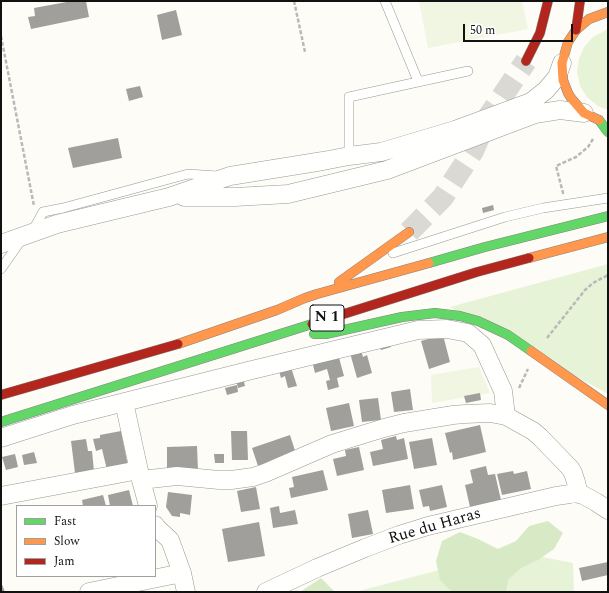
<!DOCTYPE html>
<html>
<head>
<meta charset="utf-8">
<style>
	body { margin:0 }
	#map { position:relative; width:609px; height:593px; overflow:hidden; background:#fdfcf7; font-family:Spectral,serif }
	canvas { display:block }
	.frame { position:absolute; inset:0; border:2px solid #111; pointer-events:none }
	.legend { position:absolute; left:16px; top:505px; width:140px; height:72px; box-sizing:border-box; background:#fff; border:1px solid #a0a0a0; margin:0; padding:5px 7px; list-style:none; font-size:12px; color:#111 }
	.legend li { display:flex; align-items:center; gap:8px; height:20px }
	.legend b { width:20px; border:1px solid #a0a0a0 }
	.scale { position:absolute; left:463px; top:24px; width:110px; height:18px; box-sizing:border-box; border:2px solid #111; border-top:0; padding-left:5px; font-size:12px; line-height:14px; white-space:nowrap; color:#111; -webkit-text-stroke:3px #fff; paint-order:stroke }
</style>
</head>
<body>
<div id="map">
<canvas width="609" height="593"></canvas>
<div class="frame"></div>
<ul class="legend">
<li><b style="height:5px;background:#63d668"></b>Fast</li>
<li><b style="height:5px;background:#ff974d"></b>Slow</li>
<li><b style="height:5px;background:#b3261e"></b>Jam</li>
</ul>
<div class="scale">50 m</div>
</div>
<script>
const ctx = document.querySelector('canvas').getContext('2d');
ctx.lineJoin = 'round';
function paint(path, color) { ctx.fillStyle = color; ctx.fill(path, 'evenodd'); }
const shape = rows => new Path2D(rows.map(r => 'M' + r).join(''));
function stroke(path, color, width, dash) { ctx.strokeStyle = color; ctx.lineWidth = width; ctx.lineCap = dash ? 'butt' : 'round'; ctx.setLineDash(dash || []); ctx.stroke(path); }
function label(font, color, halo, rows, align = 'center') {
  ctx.font = font + ' Spectral,serif'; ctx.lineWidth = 4; ctx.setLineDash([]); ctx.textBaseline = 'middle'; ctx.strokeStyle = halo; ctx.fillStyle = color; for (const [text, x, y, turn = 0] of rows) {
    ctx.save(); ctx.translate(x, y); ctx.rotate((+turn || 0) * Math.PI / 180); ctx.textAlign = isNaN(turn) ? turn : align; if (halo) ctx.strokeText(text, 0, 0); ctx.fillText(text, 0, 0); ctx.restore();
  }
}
const green = shape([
	[608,29,608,110,598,106,587,97,580,86,577,72,579,59,584,47,593,37],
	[608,264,608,394,450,307],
	[512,551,573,563,574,592,355,592]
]);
const forest = shape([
	[548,521,563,533,554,549,538,560,521,568,508,580,506,592,452,592,440,580,436,561,442,541,460,532,478,539,498,549,516,541,529,526],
	[321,578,335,592,300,592]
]);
const pitch = shape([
	[419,1,522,1,528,29,428,48],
	[479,367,490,393,432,403,431,375]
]);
const building = shape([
	[72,1,86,1,89,17,31,29,28,17,35,16,34,8],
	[176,10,182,35,162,40,157,15],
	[140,86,143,97,129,101,126,89],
	[118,138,122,158,73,168,68,148],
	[493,205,494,210,483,213,482,208],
	[443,335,450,362,429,369,421,341],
	[389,341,391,347,381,350,379,343],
	[361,350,363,357,367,355,372,373,357,378,350,353],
	[338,354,344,376,337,378,339,387,328,390,326,381,330,380,327,369,315,373,313,365],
	[289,361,297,386,288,388,285,376,281,378,277,364],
	[243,378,245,386,238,388,236,380],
	[237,385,238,392,227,395,225,388],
	[410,389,413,410,394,412,391,392],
	[480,393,481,400,466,403,464,396],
	[378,398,381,420,362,422,359,400],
	[349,403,354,426,331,431,326,408],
	[480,425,486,452,453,460,452,452,450,453,445,433],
	[121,431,128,466,107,470,102,449,96,451,93,439,100,438,100,435],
	[231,431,247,431,248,460,232,460],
	[290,435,297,457,259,469,252,448],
	[396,436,397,440,404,438,408,459,373,466,370,452,383,449,381,440],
	[432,438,437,465,414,469,409,442],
	[86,439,88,451,92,451,94,471,75,473,71,441],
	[197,446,198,471,167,472,167,447],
	[359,447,364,470,337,476,333,459,346,456,345,450],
	[34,452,37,463,24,465,22,455],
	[15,454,18,467,6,470,2,457],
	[214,454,224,454,224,463,215,463],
	[486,466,488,475,495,474,501,500,470,507,465,485,473,483,470,470],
	[323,470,328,490,291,498,289,488,294,487,292,477],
	[513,471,514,474,527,471,531,489,502,495,497,474],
	[410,485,414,509,386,513,382,490],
	[442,485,447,507,430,511,429,506,423,507,419,490],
	[256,487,260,509,241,512,237,491],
	[129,490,133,506,110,506,108,495],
	[168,492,192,495,190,515,180,513,180,517,172,516,166,507],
	[103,495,106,506,83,506,82,500],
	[279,506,280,513,295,510,298,524,273,528,270,508],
	[368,510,373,534,352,538,348,514],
	[259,522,265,556,228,562,222,529],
	[608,562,608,575,582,581,579,568],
	[1,582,5,592,1,592]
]);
const highwayTunnel = shape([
	[409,232,443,197,473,151,487,119,526,61]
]);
const path = shape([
	[294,1,305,52],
	[1,36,34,206],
	[562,193,563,193,556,166,576,157,588,147,593,139],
	[547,338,585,290,593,283,608,275],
	[519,388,528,369]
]);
const lane = shape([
	[385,1,418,81],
	[349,156,349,97,468,71],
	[32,232,43,212,63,208,188,174,217,176],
	[393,253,505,217,543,208,608,198],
	[1,269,22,239]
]);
const street = shape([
	[184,197,235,197,288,194,387,170,535,114,560,110,584,113],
	[1,244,57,224,169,197,230,176,323,161,349,156,381,152,455,130,531,102,546,90,557,77,562,63],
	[124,402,141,480,148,506],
	[1,438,73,415,252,370,418,330,447,329,468,333,482,345,503,391,506,416],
	[141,480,177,476,219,480,231,480,253,477,265,473,332,444,384,428,404,423,453,415,465,414,490,413,506,416,533,431,540,437,570,468,573,473,576,482,577,486,576,493],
	[1,496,139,470],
	[155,525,156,527,170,540,182,573,186,592],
	[89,592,182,573],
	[266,592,317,568,365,548,399,535,428,526,556,496,570,494,576,493,583,495,596,502,608,510]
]);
const fast = shape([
	[599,120,608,132],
	[429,263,485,247,608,216],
	[314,334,326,334,402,317,435,313,460,316,478,321,508,335,531,351],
	[1,422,312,324]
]);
const slow = shape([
	[599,120,584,113,571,98,568,93,563,80,562,63,568,42,576,30,589,19,608,12],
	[529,258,608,237],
	[339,282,409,232],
	[178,344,277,310,305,298,317,294,429,263],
	[531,351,608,405]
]);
const jam = shape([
	[576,30,580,1],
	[526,61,540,33,548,1],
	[312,324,477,272,529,258],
	[1,395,178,344]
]);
const shields = [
	[327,318,34]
];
const shieldNames = [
	["N 1",327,318]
];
const streetNames = [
	["Rue du Haras",435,527,-16]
];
paint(green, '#e7f3d7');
paint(forest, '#d8eac5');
paint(pitch, '#f0f6e1');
paint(building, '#a19f9c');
stroke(highwayTunnel, '#dad9d4', 22, [22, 11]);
stroke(lane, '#979795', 10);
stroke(street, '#979795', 19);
stroke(fast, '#858482', 10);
stroke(slow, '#858482', 10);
stroke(jam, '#858482', 10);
stroke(path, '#b9b9b8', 2.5, [4, 2]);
stroke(lane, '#fffffe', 9);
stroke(street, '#fffffe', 18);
stroke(fast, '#63d668', 9);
stroke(slow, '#ff974d', 9);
stroke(jam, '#b3261e', 9);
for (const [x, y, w] of shields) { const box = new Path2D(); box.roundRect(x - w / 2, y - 13, w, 26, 3); ctx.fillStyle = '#fff'; ctx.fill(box); stroke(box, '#111', 1); }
label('bold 15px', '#111', null, shieldNames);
label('16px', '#111', '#fff', streetNames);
</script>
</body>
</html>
